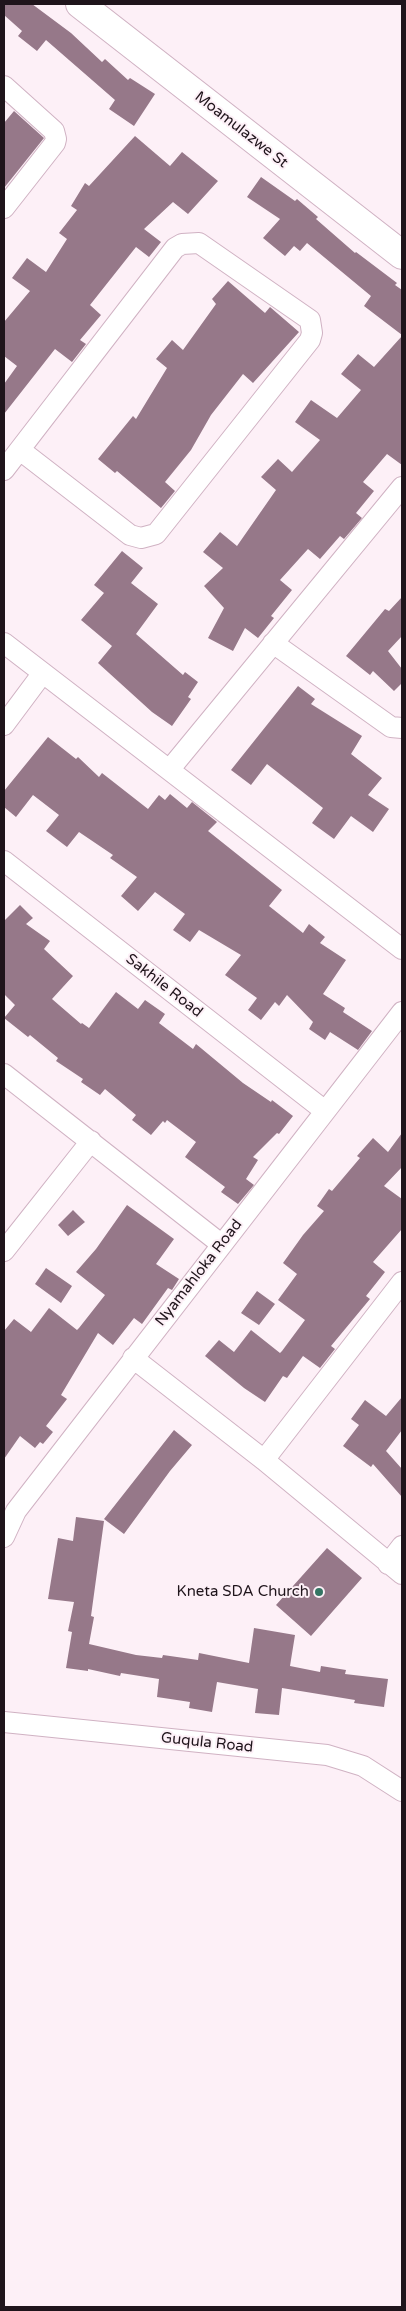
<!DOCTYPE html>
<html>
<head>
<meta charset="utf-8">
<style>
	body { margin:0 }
	#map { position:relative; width:406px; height:2311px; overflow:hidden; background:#fdf0f7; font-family:"Varela Round",sans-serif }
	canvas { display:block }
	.frame { position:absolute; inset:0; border:5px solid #1f141b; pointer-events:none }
</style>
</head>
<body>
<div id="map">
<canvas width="406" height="2311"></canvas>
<div class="frame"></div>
</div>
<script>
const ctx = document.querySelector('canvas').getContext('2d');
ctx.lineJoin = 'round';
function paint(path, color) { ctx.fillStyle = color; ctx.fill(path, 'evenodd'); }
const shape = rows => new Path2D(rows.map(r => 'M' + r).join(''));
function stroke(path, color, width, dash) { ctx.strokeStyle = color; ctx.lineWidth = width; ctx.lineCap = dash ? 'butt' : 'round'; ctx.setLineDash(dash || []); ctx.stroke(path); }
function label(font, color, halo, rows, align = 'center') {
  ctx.font = font + ' "Varela Round",sans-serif'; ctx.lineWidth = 4; ctx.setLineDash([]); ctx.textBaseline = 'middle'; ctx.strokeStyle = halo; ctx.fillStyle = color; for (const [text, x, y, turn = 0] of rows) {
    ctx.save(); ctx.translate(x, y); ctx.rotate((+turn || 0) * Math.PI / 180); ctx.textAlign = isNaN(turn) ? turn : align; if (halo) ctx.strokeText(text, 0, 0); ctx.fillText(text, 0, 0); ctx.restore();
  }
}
const building = shape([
	[4,4,32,4,71,33,102,62,105,59,128,80,130,78,155,94,134,126,109,109,115,100,46,40,37,51,18,36,22,31,4,15],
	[14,111,44,138,4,188,4,123],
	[135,136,170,166,182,152,218,181,188,214,173,202,144,229,161,242,149,257,136,247,90,305,101,315,80,340,86,344,72,362,55,349,4,414,4,384,17,366,4,356,4,322,30,291,12,278,27,258,46,272,67,239,59,233,77,210,71,206,85,183,89,186],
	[261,177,295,201,297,199,318,217,316,219,355,253,356,252,397,283,395,285,402,290,402,335,364,306,371,296,307,243,300,251,294,246,285,256,263,238,280,219,247,197],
	[228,281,265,313,270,307,299,332,253,383,243,374,211,415,191,450,165,482,175,491,161,508,117,471,115,473,98,459,133,416,136,419,167,368,156,359,172,340,183,350,216,304,212,299],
	[402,336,402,465,387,454,363,482,374,491,356,513,362,518,344,539,340,536,320,559,308,549,280,580,292,590,271,616,274,618,258,638,245,628,233,651,208,638,224,608,204,586,223,568,203,552,220,532,237,546,276,490,261,477,278,459,292,472,320,440,295,422,311,400,337,418,361,390,341,374,358,354,374,367],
	[122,551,143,568,131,583,158,604,136,634,183,675,185,672,198,682,188,697,191,699,172,726,152,712,98,663,112,646,81,620,104,593,94,585],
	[402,597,402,636,388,651,402,669,402,683,394,691,373,671,370,675,346,656,385,609,389,611],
	[298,686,315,699,311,704,362,736,351,754,382,778,368,795,389,809,373,832,351,816,334,839,312,823,323,808,267,764,251,785,231,770],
	[48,737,76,759,78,757,99,777,102,773,148,809,159,795,165,800,170,794,187,808,192,802,217,822,208,831,282,890,269,906,303,933,309,924,325,937,320,943,346,960,323,994,345,1008,343,1012,372,1031,358,1050,330,1032,325,1040,309,1029,313,1022,287,995,279,1006,275,1002,261,1020,248,1010,257,998,225,975,241,955,199,930,190,942,173,930,185,914,155,892,138,911,121,896,137,877,110,858,113,855,79,832,67,847,46,831,59,815,33,795,16,817,4,807,4,791],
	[20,905,33,918,26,924,50,941,44,949,73,976,52,999,81,1024,82,1023,89,1028,116,992,138,1009,145,1000,165,1014,159,1023,193,1049,196,1044,243,1083,271,1102,272,1100,293,1116,279,1134,277,1133,253,1157,258,1160,246,1179,254,1185,238,1204,221,1192,225,1187,185,1157,196,1142,167,1120,165,1123,163,1121,151,1135,132,1120,136,1115,105,1089,100,1095,81,1082,83,1079,56,1061,58,1058,30,1035,28,1037,4,1018,15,1005,4,994,4,921],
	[402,1133,402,1167,384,1186,402,1199,402,1229,373,1262,385,1272,366,1296,370,1299,331,1346,335,1349,320,1368,303,1356,287,1378,283,1376,265,1402,244,1388,205,1356,219,1340,234,1352,251,1330,280,1353,282,1351,305,1320,278,1300,297,1274,283,1263,303,1235,324,1211,317,1206,329,1189,332,1191,360,1158,357,1156,373,1138,388,1152],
	[127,1205,174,1239,156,1264,179,1279,172,1290,168,1288,142,1324,134,1318,113,1345,98,1333,61,1395,67,1399,46,1426,53,1432,43,1444,40,1442,35,1448,20,1436,4,1459,4,1331,14,1319,31,1332,49,1308,77,1330,79,1328,105,1295,76,1272,96,1249],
	[73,1210,85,1222,68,1236,58,1225],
	[46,1268,72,1286,61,1303,35,1284],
	[257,1291,275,1304,259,1325,241,1313],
	[402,1397,402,1430,386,1451,402,1469,402,1497,373,1464,371,1467,343,1446,359,1425,351,1419,365,1400,386,1416],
	[174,1430,192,1445,170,1471,124,1534,104,1519],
	[76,1517,104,1521,91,1616,94,1617,89,1644,136,1655,162,1658,163,1655,198,1660,199,1653,249,1663,254,1628,295,1635,290,1666,320,1672,321,1666,346,1670,345,1674,388,1679,384,1707,354,1703,355,1700,282,1688,279,1715,255,1713,258,1689,217,1682,212,1712,189,1708,190,1702,157,1697,159,1679,121,1673,120,1676,88,1669,88,1671,66,1668,72,1632,68,1631,74,1602,48,1599,58,1538,73,1541],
	[327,1548,362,1578,311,1636,276,1605]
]);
const street = shape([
	[4,86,54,131,56,139,55,143,4,208],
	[4,470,175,248,182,244,199,243,310,320,312,333,310,340,156,534,141,538,130,535,20,450],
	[4,643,402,949],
	[273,643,391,727,402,728],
	[4,725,42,674],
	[170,769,402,487],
	[4,861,325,1111],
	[4,1074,221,1244],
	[4,1251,91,1141],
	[133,1358,264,1460,402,1574],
	[264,1460,402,1282],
	[4,1537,16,1511,402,1012],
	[388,1564,402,1546],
	[4,1722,327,1755,363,1766,402,1791]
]);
const secondary = shape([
	[80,4,402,255]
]);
const markers = [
	[319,1592,5,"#347563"]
];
const streetNames = [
	["Moamulazwe St",241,130,38],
	["Sakhile Road",164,986,38],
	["Nyamahloka Road",199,1273,-52],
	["Guqula Road",207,1743,6]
];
const poiNames = [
	["Kneta SDA Church",309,1592]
];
paint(building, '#967889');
stroke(street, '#d0b2c3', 22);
stroke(secondary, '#d0b2c3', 30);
stroke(street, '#fff', 20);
stroke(secondary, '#fff', 28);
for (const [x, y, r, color] of markers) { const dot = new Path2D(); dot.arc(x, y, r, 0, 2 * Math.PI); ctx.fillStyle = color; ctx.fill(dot); stroke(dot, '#fdf0f7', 2); }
label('15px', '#1f141b', '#fdf0f7', streetNames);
label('15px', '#1f141b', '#fdf0f7', poiNames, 'right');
</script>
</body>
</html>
